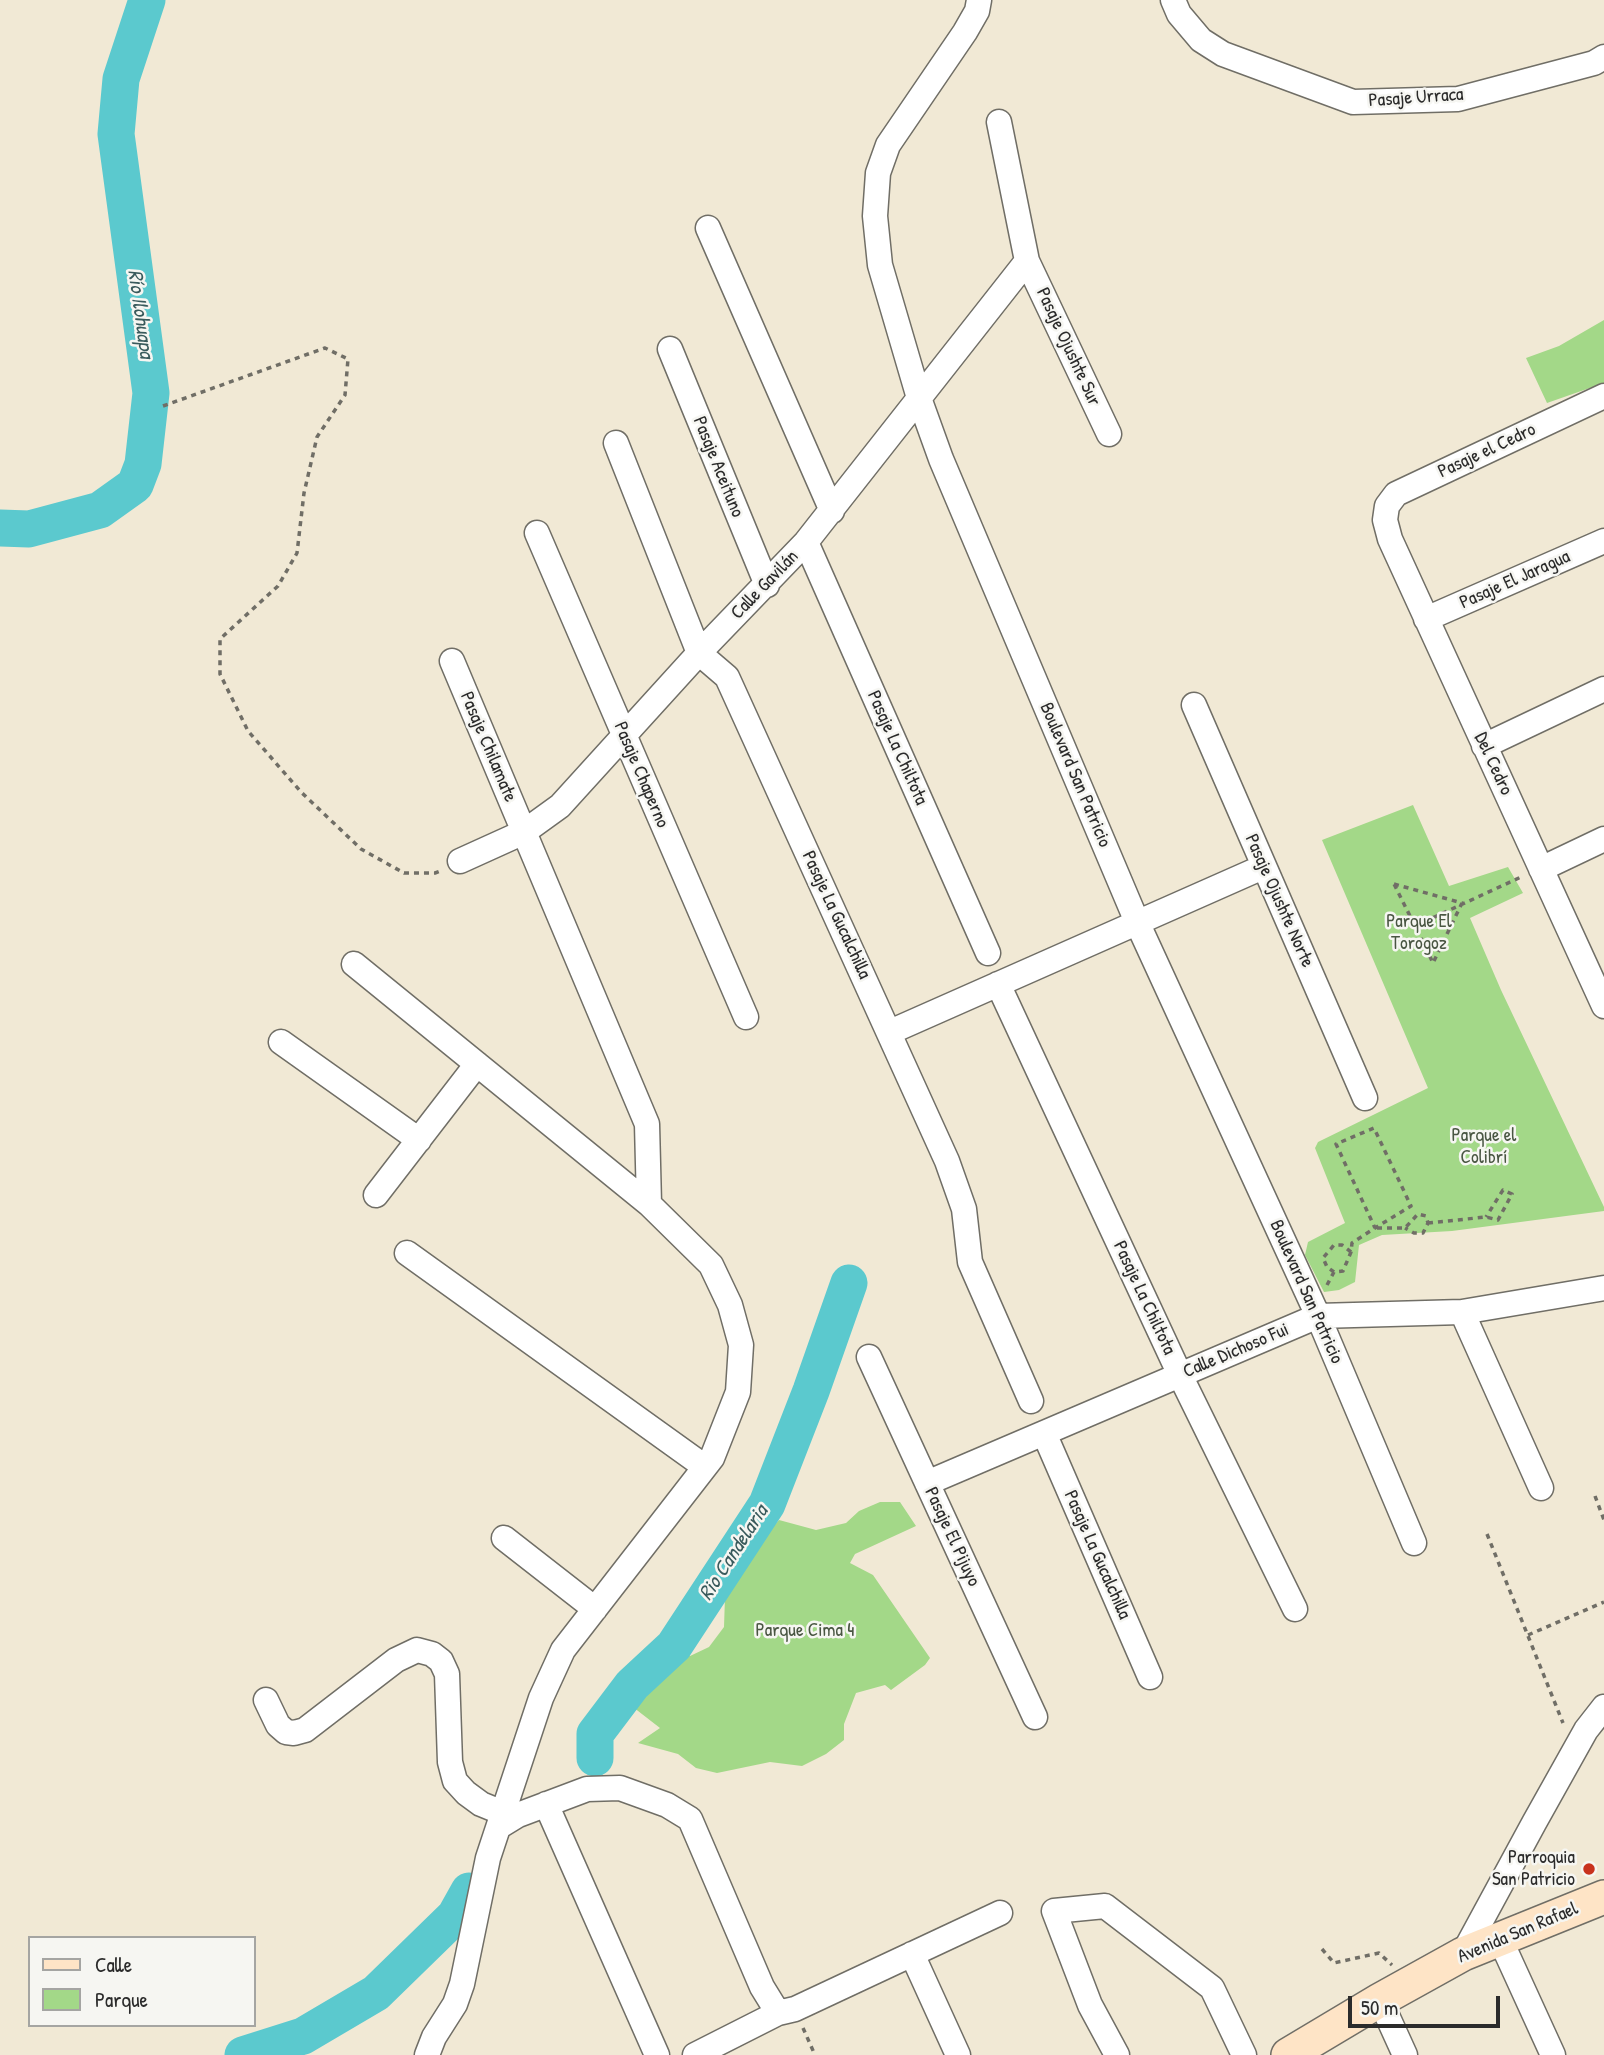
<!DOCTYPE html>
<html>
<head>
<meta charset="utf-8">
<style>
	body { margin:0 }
	#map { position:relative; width:1604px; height:2055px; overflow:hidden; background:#f1e9d5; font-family:"Patrick Hand",sans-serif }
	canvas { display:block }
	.legend { position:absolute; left:28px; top:1936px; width:228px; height:91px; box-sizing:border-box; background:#f6f6f2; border:2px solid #a5a5a2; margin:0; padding:9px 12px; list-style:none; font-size:21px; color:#2b2b2b }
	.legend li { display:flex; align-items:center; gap:14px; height:35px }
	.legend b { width:35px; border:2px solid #a5a5a2 }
	.scale { position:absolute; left:1348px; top:1996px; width:152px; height:32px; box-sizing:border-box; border:4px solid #2b2b2b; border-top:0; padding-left:9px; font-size:21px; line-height:24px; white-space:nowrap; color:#2b2b2b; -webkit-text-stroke:5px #f6f6f2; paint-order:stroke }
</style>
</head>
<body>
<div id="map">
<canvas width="1604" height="2055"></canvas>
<ul class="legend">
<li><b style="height:9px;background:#fee4c6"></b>Calle</li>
<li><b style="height:19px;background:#a3d888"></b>Parque</li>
</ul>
<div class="scale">50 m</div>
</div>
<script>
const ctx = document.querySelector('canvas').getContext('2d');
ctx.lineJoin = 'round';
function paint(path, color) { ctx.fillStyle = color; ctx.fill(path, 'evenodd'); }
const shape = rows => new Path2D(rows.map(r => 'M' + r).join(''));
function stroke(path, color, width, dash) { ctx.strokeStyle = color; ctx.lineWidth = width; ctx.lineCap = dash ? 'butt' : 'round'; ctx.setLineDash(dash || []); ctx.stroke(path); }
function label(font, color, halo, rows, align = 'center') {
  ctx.font = font + ' "Patrick Hand",sans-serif'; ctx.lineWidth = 5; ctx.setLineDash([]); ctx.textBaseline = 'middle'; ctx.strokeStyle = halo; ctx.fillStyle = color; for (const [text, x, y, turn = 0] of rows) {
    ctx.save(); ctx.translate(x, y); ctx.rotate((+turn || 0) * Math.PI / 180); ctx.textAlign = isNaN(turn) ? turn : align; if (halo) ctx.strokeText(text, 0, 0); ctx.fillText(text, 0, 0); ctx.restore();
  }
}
const green = shape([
	[1604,320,1604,383,1547,403,1526,358,1559,346],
	[1413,805,1449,886,1508,867,1523,893,1470,918,1501,990,1604,1207,1604,1211,1452,1231,1382,1235,1359,1245,1355,1282,1339,1290,1324,1292,1305,1255,1308,1242,1345,1223,1315,1148,1318,1142,1428,1088,1322,840],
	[880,1502,900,1502,916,1526,855,1554,850,1563,873,1575,930,1658,925,1665,891,1690,885,1685,856,1693,844,1724,844,1740,826,1754,802,1766,770,1762,717,1773,696,1768,678,1754,638,1743,660,1728,620,1697,645,1672,654,1679,674,1646,690,1656,709,1647,724,1627,725,1597,745,1559,779,1520,816,1530,846,1523,859,1511]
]);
const river = shape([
	[0,528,29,529,100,510,135,485,143,464,151,393,116,134,121,79,147,0],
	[595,1758,595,1734,632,1685,674,1646,767,1504,811,1391,849,1283],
	[243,2055,303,2036,376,1993,455,1916,469,1891]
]);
const path = shape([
	[163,406,325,348,348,359,345,395,317,437,304,493,297,553,278,586,220,639,220,674,248,731,301,792,361,849,404,873,435,873,443,870],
	[1394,884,1462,903,1433,963,1415,926,1394,884],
	[1415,926,1521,877],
	[1428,1223,1486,1217,1498,1220,1512,1194,1503,1190,1486,1217],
	[1377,1228,1405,1228,1418,1214,1426,1216,1428,1223,1423,1233,1414,1233,1405,1228],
	[1351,1252,1342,1245,1334,1245,1323,1258,1327,1267,1334,1272,1343,1271,1351,1252,1352,1243,1375,1228,1411,1206,1374,1128,1336,1144,1375,1228],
	[1327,1285,1334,1272],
	[1595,1496,1604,1520],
	[1487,1534,1563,1723],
	[1528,1635,1604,1602],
	[1322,1949,1334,1963,1379,1953,1392,1965],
	[803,2028,815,2055]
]);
const street = shape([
	[979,0,977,11,965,32,888,145,878,173,875,216,880,265,919,398,941,459,1137,922,1318,1316,1414,1543],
	[1173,0,1179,14,1201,40,1223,54,1353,102,1458,99,1594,63,1604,57],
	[999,122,1027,261,1109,434],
	[708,228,832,511],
	[670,349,767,585],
	[1604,396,1396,494,1387,506,1385,520,1390,539,1604,1006],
	[616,443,699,653,727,677,947,1161,964,1209,970,1262,1031,1401],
	[537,533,746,1017],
	[806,542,988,953],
	[1426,619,1604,541],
	[452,661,647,1124,649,1204],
	[1194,705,1365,1098],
	[1484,746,1604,689],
	[460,861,524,832,560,806,699,653,806,542,1027,261],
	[1541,869,1604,839],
	[354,964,649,1204,711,1265,730,1305,741,1345,738,1392,712,1458,563,1650,541,1698,488,1858,462,1984,455,2004,434,2037,427,2055],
	[998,984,1180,1375,1295,1609],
	[890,1032,1263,867],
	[281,1042,419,1140],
	[376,1195,477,1064],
	[407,1253,705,1467],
	[1462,1312,1541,1488],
	[869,1357,1035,1717],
	[1044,1433,1150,1677],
	[927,1483,1318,1316,1462,1312,1604,1288],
	[504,1538,595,1609],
	[266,1700,278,1725,286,1732,294,1733,305,1730,396,1660,417,1650,432,1654,441,1661,447,1674,450,1762,455,1781,466,1793,481,1804,503,1813],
	[546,1804,657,2055],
	[500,1826,518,1815,587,1789,620,1788,667,1805,690,1819,762,1987,778,2013],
	[1500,1939,1553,2055],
	[912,1954,958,2055],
	[1463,1954,1534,1823,1586,1730,1604,1707],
	[1380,2000,1405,2055],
	[695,2055,778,2013,795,2009,1000,1913],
	[1117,2055,1090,2005,1054,1911,1105,1906,1212,1988,1244,2055]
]);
const secondary = shape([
	[1288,2055,1380,2000,1463,1954,1604,1897]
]);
const markers = [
	[1589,1869,7,"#c8321e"]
];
const streetNames = [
	["Pasaje Urraca",1416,98,-4],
	["Pasaje Ojushte Sur",1068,347,65],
	["Pasaje el Cedro",1487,451,-25],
	["Pasaje Aceituno",718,467,68],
	["Pasaje El Jaragua",1515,580,-24],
	["Calle Gavilán",765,585,-46],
	["Pasaje Chilamate",488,747,67],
	["Pasaje La Chiltota",897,748,66],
	["Del Cedro",1493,764,65],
	["Pasaje Chaperno",641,775,67],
	["Boulevard San Patricio",1075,775,67],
	["Pasaje Ojushte Norte",1279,901,66],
	["Pasaje La Gucalchilla",836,915,65],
	["Boulevard San Patricio",1306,1292,66],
	["Pasaje La Chiltota",1144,1298,65],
	["Calle Dichoso Fui",1236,1351,-23],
	["Pasaje El Pijuyo",952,1537,65],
	["Pasaje La Gucalchilla",1097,1555,66],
	["Avenida San Rafael",1518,1933,-23]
];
const parkNames = [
	["Parque El",1419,922],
	["Torogoz",1419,944],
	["Parque el",1484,1136],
	["Colibrí",1484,1158],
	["Parque Cima 4",805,1631]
];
const poiNames = [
	["Parroquia",1575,1858],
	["San Patricio",1575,1880]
];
const waterNames = [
	["Río Ilohuapa",140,314,82],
	["Rio Candelaria",734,1553,-57]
];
paint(green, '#a3d888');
stroke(river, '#5bc9ce', 37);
stroke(street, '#706e66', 27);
stroke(secondary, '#706e66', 36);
stroke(path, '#706e66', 3.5, [5, 5]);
stroke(street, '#fff', 24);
stroke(secondary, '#fee4c6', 33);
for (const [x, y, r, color] of markers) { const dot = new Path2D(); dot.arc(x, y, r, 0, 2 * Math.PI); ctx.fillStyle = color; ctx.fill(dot); stroke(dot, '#f6f6f2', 2.5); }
label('19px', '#2b2b2b', '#f6f6f2', streetNames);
label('19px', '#495642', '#f6f6f2', parkNames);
label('19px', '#2b2b2b', '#f6f6f2', poiNames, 'right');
label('italic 21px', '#395a5c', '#f6f6f2', waterNames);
</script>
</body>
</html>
